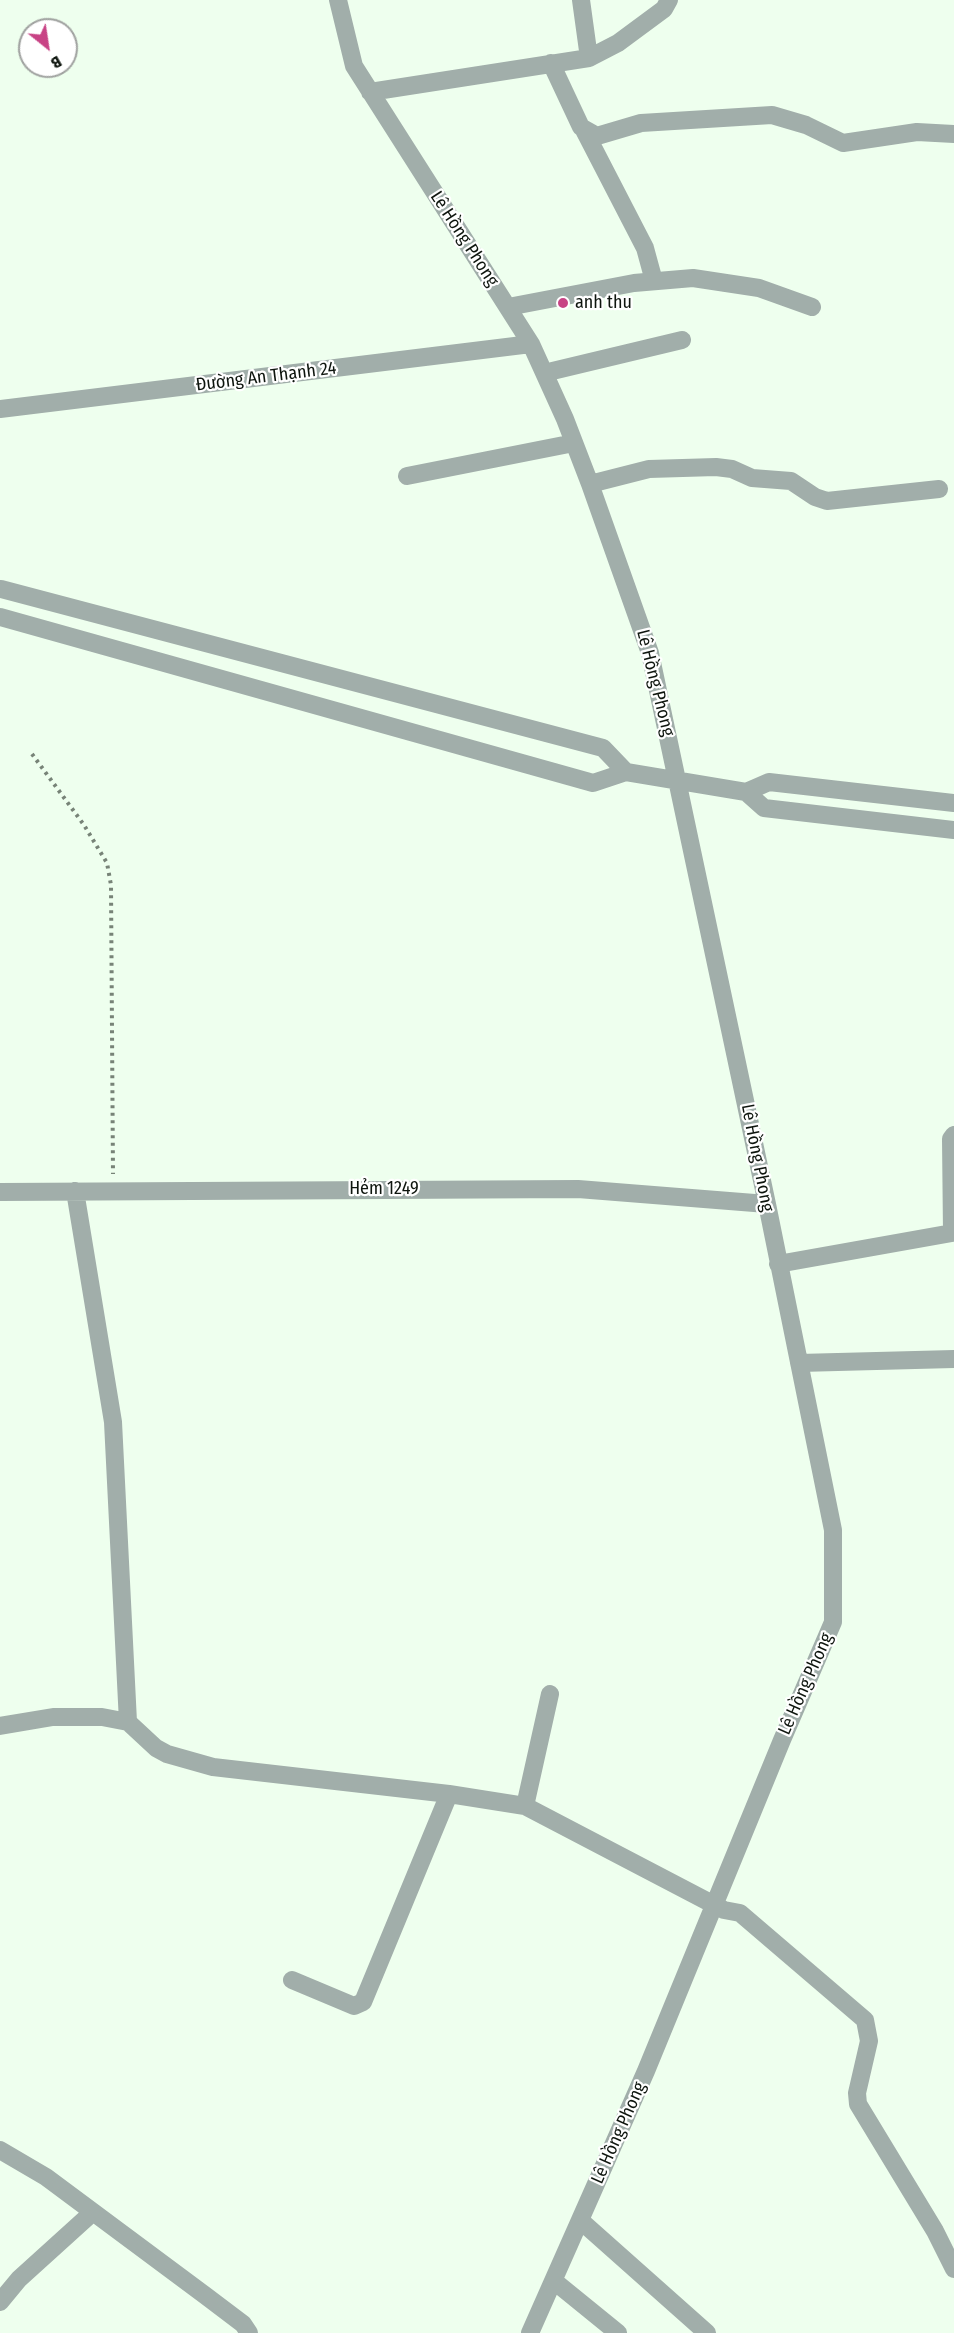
<!DOCTYPE html>
<html>
<head>
<meta charset="utf-8">
<style>
	body { margin:0 }
	#map { position:relative; width:954px; height:2333px; overflow:hidden; background:#efe; font-family:"Fira Sans Condensed",sans-serif }
	canvas { display:block }
	.north { position:absolute; left:18px; top:18px; width:60px; height:60px; box-sizing:border-box; background:#fff; border:2px solid #9fa19f; border-radius:50%; rotate:150deg; font-size:16px; font-weight:700; line-height:24px; text-align:center; color:#0e150e }
	.north::after { content:''; display:block; margin:auto; width:21px; height:27px; background:#c84385; clip-path:polygon(50% 0,100% 100%,50% 72%,0 100%) }
</style>
</head>
<body>
<div id="map">
<canvas width="954" height="2333"></canvas>
<div class="north">B</div>
</div>
<script>
const ctx = document.querySelector('canvas').getContext('2d');
ctx.lineJoin = 'round';
const shape = rows => new Path2D(rows.map(r => 'M' + r).join(''));
function stroke(path, color, width, dash) { ctx.strokeStyle = color; ctx.lineWidth = width; ctx.lineCap = dash ? 'butt' : 'round'; ctx.setLineDash(dash || []); ctx.stroke(path); }
function label(font, color, halo, rows, align = 'center') {
  ctx.font = font + ' "Fira Sans Condensed",sans-serif'; ctx.lineWidth = 4.5; ctx.setLineDash([]); ctx.textBaseline = 'middle'; ctx.strokeStyle = halo; ctx.fillStyle = color; for (const [text, x, y, turn = 0] of rows) {
    ctx.save(); ctx.translate(x, y); ctx.rotate((+turn || 0) * Math.PI / 180); ctx.textAlign = isNaN(turn) ? turn : align; if (halo) ctx.strokeText(text, 0, 0); ctx.fillText(text, 0, 0); ctx.restore();
  }
}
const path = shape([
	[32,754,84,825,107,863,111,885,113,1174]
]);
const minor = shape([
	[338,0,354,66,531,344,565,419,590,484,650,653,767,1204,833,1530,833,1622,782,1740,646,2071,530,2333],
	[581,0,589,58],
	[551,63,581,127,597,136,641,123,772,115,806,125,843,143,917,132,954,134],
	[370,92,589,58,618,43,664,9,669,0],
	[583,128,645,248,654,281],
	[508,307,634,283,693,278,759,288,812,307],
	[544,373,682,340],
	[0,409,531,344],
	[407,476,574,443],
	[590,484,649,469,716,467,732,469,752,478,791,481,815,497,827,501,939,489],
	[1,589,603,748,626,772],
	[0,617,593,783,626,772,746,792],
	[954,803,769,782,746,792,764,808,954,830],
	[75,1191,113,1422,128,1722],
	[0,1192,578,1189,767,1204],
	[778,1264,952,1233,951,1139,954,1135],
	[799,1363,954,1359],
	[0,1726,53,1717,102,1717,128,1722,156,1748,167,1754,213,1767,449,1794,525,1806,724,1910,740,1913,865,2020,869,2041,857,2093,858,2104,935,2231,954,2269],
	[525,1806,550,1694],
	[292,1980,354,2006,363,2002,449,1794],
	[0,2150,46,2177,206,2296,243,2324,249,2333],
	[581,2221,707,2333],
	[554,2281,618,2333],
	[0,2302,19,2279,93,2212]
]);
const markers = [
	[563,303,6,"#c84385"]
];
const streetNames = [
	["Lê Hồng Phong",464,239,57],
	["Đường An Thạnh 24",266,377,-7],
	["Lê Hồng Phong",655,683,76],
	["Lê Hồng Phong",757,1158,79],
	["Hẻm 1249",384,1189],
	["Lê Hồng Phong",806,1684,-66],
	["Lê Hồng Phong",619,2133,-66]
];
const poiNames = [
	["anh thu",575,303]
];
stroke(path, '#778377', 4, [3, 4.5]);
stroke(minor, '#a1aeaa', 18);
for (const [x, y, r, color] of markers) { const dot = new Path2D(); dot.arc(x, y, r, 0, 2 * Math.PI); ctx.fillStyle = color; ctx.fill(dot); stroke(dot, '#fff', 2); }
label('18px', '#0e150e', '#fff', streetNames);
label('18px', '#0e150e', '#fff', poiNames, 'left');
</script>
</body>
</html>
